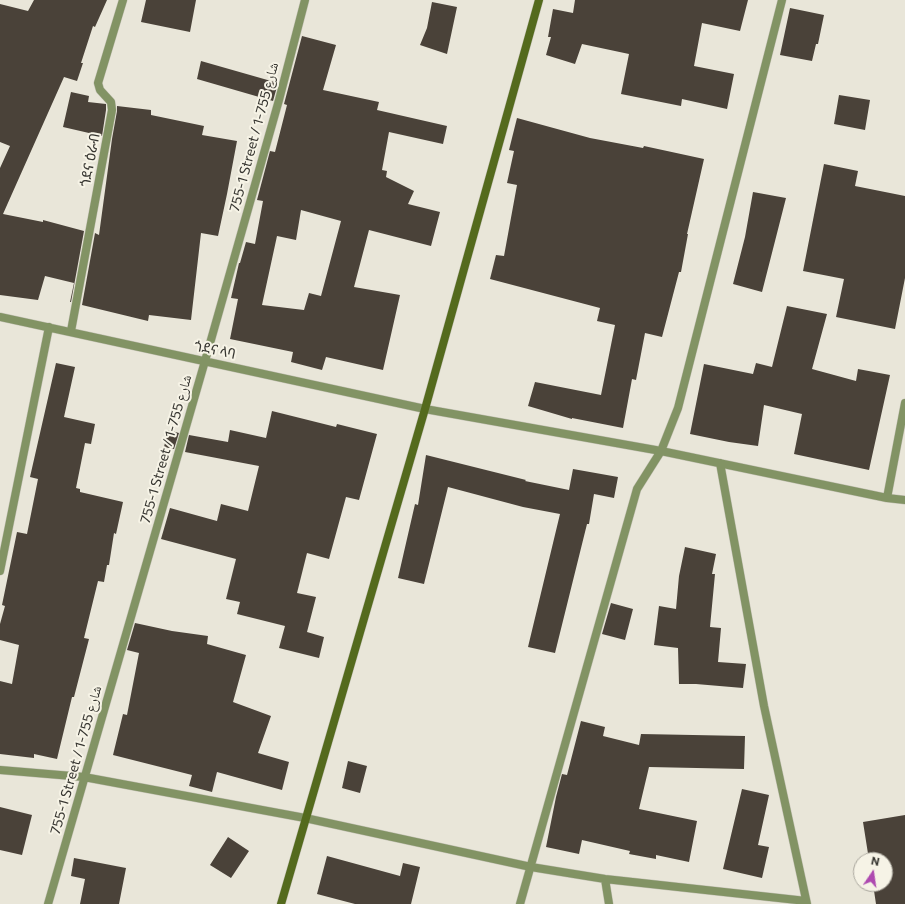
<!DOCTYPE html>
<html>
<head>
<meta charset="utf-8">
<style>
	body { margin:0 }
	#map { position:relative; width:905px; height:904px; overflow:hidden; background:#e9e6d9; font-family:Commissioner,sans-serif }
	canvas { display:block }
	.north { position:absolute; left:853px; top:852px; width:40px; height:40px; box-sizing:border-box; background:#f6f3e6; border:1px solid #aaa79e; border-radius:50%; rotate:13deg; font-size:11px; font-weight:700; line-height:16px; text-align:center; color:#373631 }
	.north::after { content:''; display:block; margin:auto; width:14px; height:18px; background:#ae4ab0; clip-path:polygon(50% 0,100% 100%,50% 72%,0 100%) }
</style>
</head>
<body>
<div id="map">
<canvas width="905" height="904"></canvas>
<div class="north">N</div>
</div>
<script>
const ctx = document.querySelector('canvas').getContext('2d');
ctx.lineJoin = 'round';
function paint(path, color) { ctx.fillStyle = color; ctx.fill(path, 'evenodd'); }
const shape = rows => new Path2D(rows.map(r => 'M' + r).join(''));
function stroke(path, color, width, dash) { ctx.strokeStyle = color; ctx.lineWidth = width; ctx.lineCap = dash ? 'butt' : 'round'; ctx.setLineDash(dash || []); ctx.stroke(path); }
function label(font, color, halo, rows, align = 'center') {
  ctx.font = font + ' Commissioner,"Noto Naskh Arabic","Noto Sans Ethiopic",sans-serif'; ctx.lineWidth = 4; ctx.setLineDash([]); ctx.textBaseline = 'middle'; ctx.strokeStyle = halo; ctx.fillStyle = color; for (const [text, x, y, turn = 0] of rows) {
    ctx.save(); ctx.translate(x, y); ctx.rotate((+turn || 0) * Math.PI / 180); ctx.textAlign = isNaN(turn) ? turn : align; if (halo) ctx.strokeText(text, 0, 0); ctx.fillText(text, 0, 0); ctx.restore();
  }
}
const building = shape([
	[34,0,107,0,95,27,93,26,81,63,83,63,77,81,64,77,3,214,43,222,43,220,84,231,71,302,70,302,74,283,45,276,38,300,0,295,0,168,10,146,0,142,0,4,28,11],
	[146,0,196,0,190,32,141,22],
	[575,0,748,0,740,31,702,23,694,66,734,74,727,109,682,99,681,106,621,94,629,54,582,44,575,64,546,55,551,37,548,37,553,9,573,13],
	[432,2,457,7,447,54,420,45,427,28],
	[790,8,824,15,818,44,816,44,812,61,780,55],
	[302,36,336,45,323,90,379,102,377,110,447,126,443,144,389,132,382,170,387,171,386,177,414,191,408,204,440,212,431,246,369,230,354,287,400,295,383,370,326,357,322,370,291,362,293,352,230,339,238,299,231,298,239,263,240,263,246,242,255,244,263,201,257,200,270,151,275,152,287,105,284,104],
	[301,210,341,221,321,296,309,293,304,310,262,305,277,236,296,240],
	[201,61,278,83,273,101,197,79],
	[71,92,89,96,88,102,106,104,106,110,102,136,63,127],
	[839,95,870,100,865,130,834,124],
	[117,106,151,110,151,115,204,126,202,135,237,141,227,194,218,236,201,233,191,320,149,315,148,321,82,305,95,233,99,235,112,139,117,111],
	[517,118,590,138,643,148,644,146,704,159,687,234,688,234,681,272,679,272,662,337,645,333,636,380,632,379,623,428,572,418,572,419,528,406,535,382,601,395,615,325,597,321,600,308,490,279,496,255,504,256,517,185,507,183,514,151,509,150],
	[824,164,858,171,855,186,905,196,905,278,895,329,836,317,844,279,803,271],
	[753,192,786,198,762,292,733,284,745,237],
	[787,306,827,314,812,369,856,381,858,369,890,375,869,470,794,454,802,414,764,405,758,446,729,442,690,434,704,364,753,374,756,363,772,367],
	[56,363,75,367,64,417,95,424,91,444,85,443,76,488,80,489,80,492,123,502,116,534,114,533,109,565,107,565,104,582,98,581,84,638,89,639,74,697,72,697,57,759,34,754,34,758,0,754,0,681,12,684,19,645,0,640,0,624,5,606,2,605,17,532,27,534,38,479,30,477],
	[272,411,336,427,337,424,377,434,359,500,346,497,329,559,307,553,297,593,316,597,307,632,324,637,319,658,279,648,285,626,237,614,240,602,226,599,236,559,161,539,170,508,217,521,221,504,248,511,259,466,185,452,189,435,228,442,230,430,266,438],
	[168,430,179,433,174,449,164,447],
	[426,455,526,480,525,481,569,490,573,469,618,477,614,498,594,494,589,524,587,524,555,653,528,647,560,514,523,507,448,487,424,584,398,578,415,504,418,505],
	[685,547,716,554,712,574,715,574,710,627,721,628,718,662,746,664,743,688,696,684,679,684,678,648,654,645,659,606,676,609,679,576],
	[611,603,633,609,625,640,602,634],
	[135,623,172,631,208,636,207,644,246,655,233,702,271,716,258,753,289,762,282,790,217,772,212,792,189,786,192,775,113,755,123,714,127,715,139,653,127,650],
	[581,721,605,727,603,736,639,745,641,734,745,736,744,769,649,767,639,809,697,821,689,862,656,855,656,859,629,854,630,851,582,840,579,854,546,847,556,797,562,774,567,775],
	[348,761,367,766,360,793,342,788],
	[742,789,769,795,758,845,769,847,762,878,723,869],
	[0,807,32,815,22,855,0,850],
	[905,815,905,904,876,904,873,884,885,884,885,860,869,860,863,822],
	[228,837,249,851,231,878,210,865],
	[327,856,400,876,403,863,420,867,411,904,355,904,317,894],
	[74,858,126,868,119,904,80,904,85,879,71,876]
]);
const street = shape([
	[0,317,425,409,661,451,887,498,905,500],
	[71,331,112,110,111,102,100,90,98,83,123,0],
	[720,463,764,706,807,904],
	[887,498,905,403],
	[0,571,49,327],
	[0,770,84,777,305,818,531,867,605,879,806,901],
	[605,879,609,904],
	[48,904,205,361,279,100,305,0],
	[520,904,637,489,661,451,678,408,782,0]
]);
const secondary = shape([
	[281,904,425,409,539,0]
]);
const streetNames = [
	["755-1 Street / شارع 755-1",254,137,-75],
	["ጎደና ዕራብ",90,160,-79],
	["ጎደና ላባ",215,350,12],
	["755-1 Street / شارع 755-1",166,449,-74],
	["755-1 Street / شارع 755-1",76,760,-74]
];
paint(building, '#4a4239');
stroke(street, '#c5c3b7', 9);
stroke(secondary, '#c5c3b7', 9);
stroke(street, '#829364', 8);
stroke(secondary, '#546a1d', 8);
label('14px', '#373631', '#f6f3e6', streetNames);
</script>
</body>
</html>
